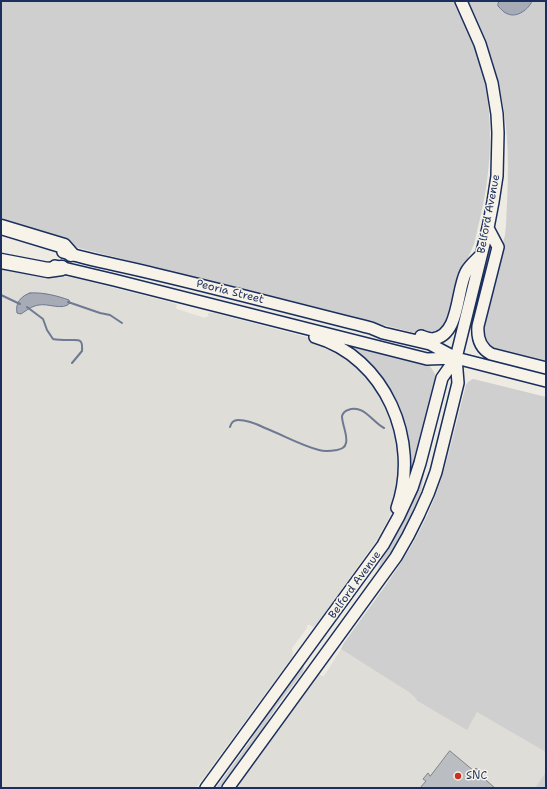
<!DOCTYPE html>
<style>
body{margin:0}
#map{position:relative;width:547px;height:789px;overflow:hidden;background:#eeebe2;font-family:"Shantell Sans",sans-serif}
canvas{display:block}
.frame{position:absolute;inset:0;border:2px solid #1b2f5e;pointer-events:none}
</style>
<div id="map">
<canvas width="547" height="789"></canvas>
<div class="frame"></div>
</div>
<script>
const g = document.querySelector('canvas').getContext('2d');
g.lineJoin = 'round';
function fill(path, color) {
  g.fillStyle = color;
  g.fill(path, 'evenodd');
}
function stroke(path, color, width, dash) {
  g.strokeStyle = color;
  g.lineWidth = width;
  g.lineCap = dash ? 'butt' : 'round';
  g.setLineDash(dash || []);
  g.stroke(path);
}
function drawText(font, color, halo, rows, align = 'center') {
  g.font = font + ' "Shantell Sans",sans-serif';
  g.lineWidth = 3;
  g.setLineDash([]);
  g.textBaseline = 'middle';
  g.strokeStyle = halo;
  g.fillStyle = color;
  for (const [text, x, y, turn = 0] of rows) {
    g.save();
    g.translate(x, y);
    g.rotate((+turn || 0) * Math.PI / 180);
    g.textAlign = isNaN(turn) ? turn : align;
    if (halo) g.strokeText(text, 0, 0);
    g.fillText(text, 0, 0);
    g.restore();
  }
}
const built = new Path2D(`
 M 1,263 L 79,279 L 173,303 L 177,305 L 176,307 L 177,309 L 205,318 L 208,316 L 208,313 L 214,313 L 314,339 L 332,347 L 368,375 L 392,415 L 401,459 L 394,506 L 389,518 L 376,541 L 316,625 L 313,627 L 310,625 L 307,625 L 307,628 L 292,648 L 293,653 L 292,657 L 196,788 L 1,788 Z
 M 473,379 L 546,397 L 546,788 L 233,788 L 317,674 L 320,674 L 321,676 L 324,676 L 341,649 L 344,643 L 396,571 L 411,547 L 428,514 L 435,496 L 442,476 L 466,385 L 468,382 Z`);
const green = new Path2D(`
 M 1,1 L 455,1 C 462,15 469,28 474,43 C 495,101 494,163 479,223 C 477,230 476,237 474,244 C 469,256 463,268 459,280 C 455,293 454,307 450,319 C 448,323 446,326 444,330 L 427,336 L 79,248 L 1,225 Z
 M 468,1 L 546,1 L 546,366 L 496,353 L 485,345 L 482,327 L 505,235 L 506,225 C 508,186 510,144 503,105 C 496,69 485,33 468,1 Z
 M 345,343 L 427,364 C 432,368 435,372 436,379 L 416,461 L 409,480 L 401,420 L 345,344 Z
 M 473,379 L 546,397 L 546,752 L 477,712 L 467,730 L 416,700 L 417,699 L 409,692 L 341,649 L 344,643 C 373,602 406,562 427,516 C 446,475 455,429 466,385 L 468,382 Z
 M 421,473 L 424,474 L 419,503 L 400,542 L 379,573 L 377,572 L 385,550 Z
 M 302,664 L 304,666 L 303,672 L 277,706 L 267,722 L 262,732 L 223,788 L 216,788 L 251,740 L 257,726 Z
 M 546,772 L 546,788 L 535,788 Z`);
const water = new Path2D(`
 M 499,1 L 532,1 C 529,9 517,18 508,14 C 504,13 501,9 498,6 Z
 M 30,293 C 43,292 58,296 69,300 L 70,303 C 63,311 48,303 39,305 C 32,306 27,310 21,314 L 17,313 C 15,303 21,296 30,293 Z`);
const stream = new Path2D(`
 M 1,295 L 20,304
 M 68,302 L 100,313 L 110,315 L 122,323
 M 27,307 L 43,319 L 47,330 L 53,339 C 58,340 63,340 69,340 C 79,340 83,338 82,351 L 72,363
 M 230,427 C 231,423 234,420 238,420 C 247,420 257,424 265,428 C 283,435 300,445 319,450 C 325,452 331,451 337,450 C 341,449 345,448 346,443 C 348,435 342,425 342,416 C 343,413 345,411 348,410 C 364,404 372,422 384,428`);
const secondary = new Path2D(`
 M 488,228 L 498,247 L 478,326 C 477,338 480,348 491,354 L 546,368
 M 63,252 C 93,261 124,266 155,274 C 227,291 299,310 371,328 L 383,333 L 430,344 L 456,358 L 546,381
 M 55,266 L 114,280 L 427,359 L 455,358
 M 421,336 C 424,337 429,339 433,339 C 460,335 456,291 466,272 C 469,266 475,261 480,256
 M 315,337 C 385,357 421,441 397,508
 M 206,788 L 383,545 L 399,516 L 412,488 L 420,463 L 442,378 L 456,358
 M 228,788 L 396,557 L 408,536 L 419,514 L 428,494 L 436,472 L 458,383 L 456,358 L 488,228 L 493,202 L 497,176 L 498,133 L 497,114 L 492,83 L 480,44 L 461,1`);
const highway = new Path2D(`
 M 1,227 L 64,246 L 71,254
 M 1,261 L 48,270 L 62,268`);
const shadedWall = new Path2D(`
 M 482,773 L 487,788 L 480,775 Z`);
const building = new Path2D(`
 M 450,751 L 474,771 L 476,768 L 482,773 L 480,775 L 495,788 L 420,788 L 426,781 L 423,779 L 428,773 L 430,776 Z`);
const markers = [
 [458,776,4,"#c8321e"]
];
const streetNames = [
 ["Belford Avenue",489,214,-79],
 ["Peoria Street",230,292,14],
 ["Belford Avenue",355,585,-54]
];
const poiNames = [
 ["SNC",466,776]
];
fill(built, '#deddd8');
fill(green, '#cfcfcf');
fill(water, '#a6abb5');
stroke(water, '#6e7992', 1);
stroke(stream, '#6e7992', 2);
stroke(secondary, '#1b2f5e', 14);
stroke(highway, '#1b2f5e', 17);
stroke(secondary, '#f7f3e8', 11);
stroke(highway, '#f7f3e8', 14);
fill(shadedWall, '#828488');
fill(building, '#babdc2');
stroke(building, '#828488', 1);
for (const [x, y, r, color] of markers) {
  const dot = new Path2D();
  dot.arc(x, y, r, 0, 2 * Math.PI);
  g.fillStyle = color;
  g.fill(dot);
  stroke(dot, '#f7f3e8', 1.5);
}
drawText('11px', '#1b2f5e', '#f7f3e8', streetNames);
drawText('11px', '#1b2f5e', '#f7f3e8', poiNames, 'left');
</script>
